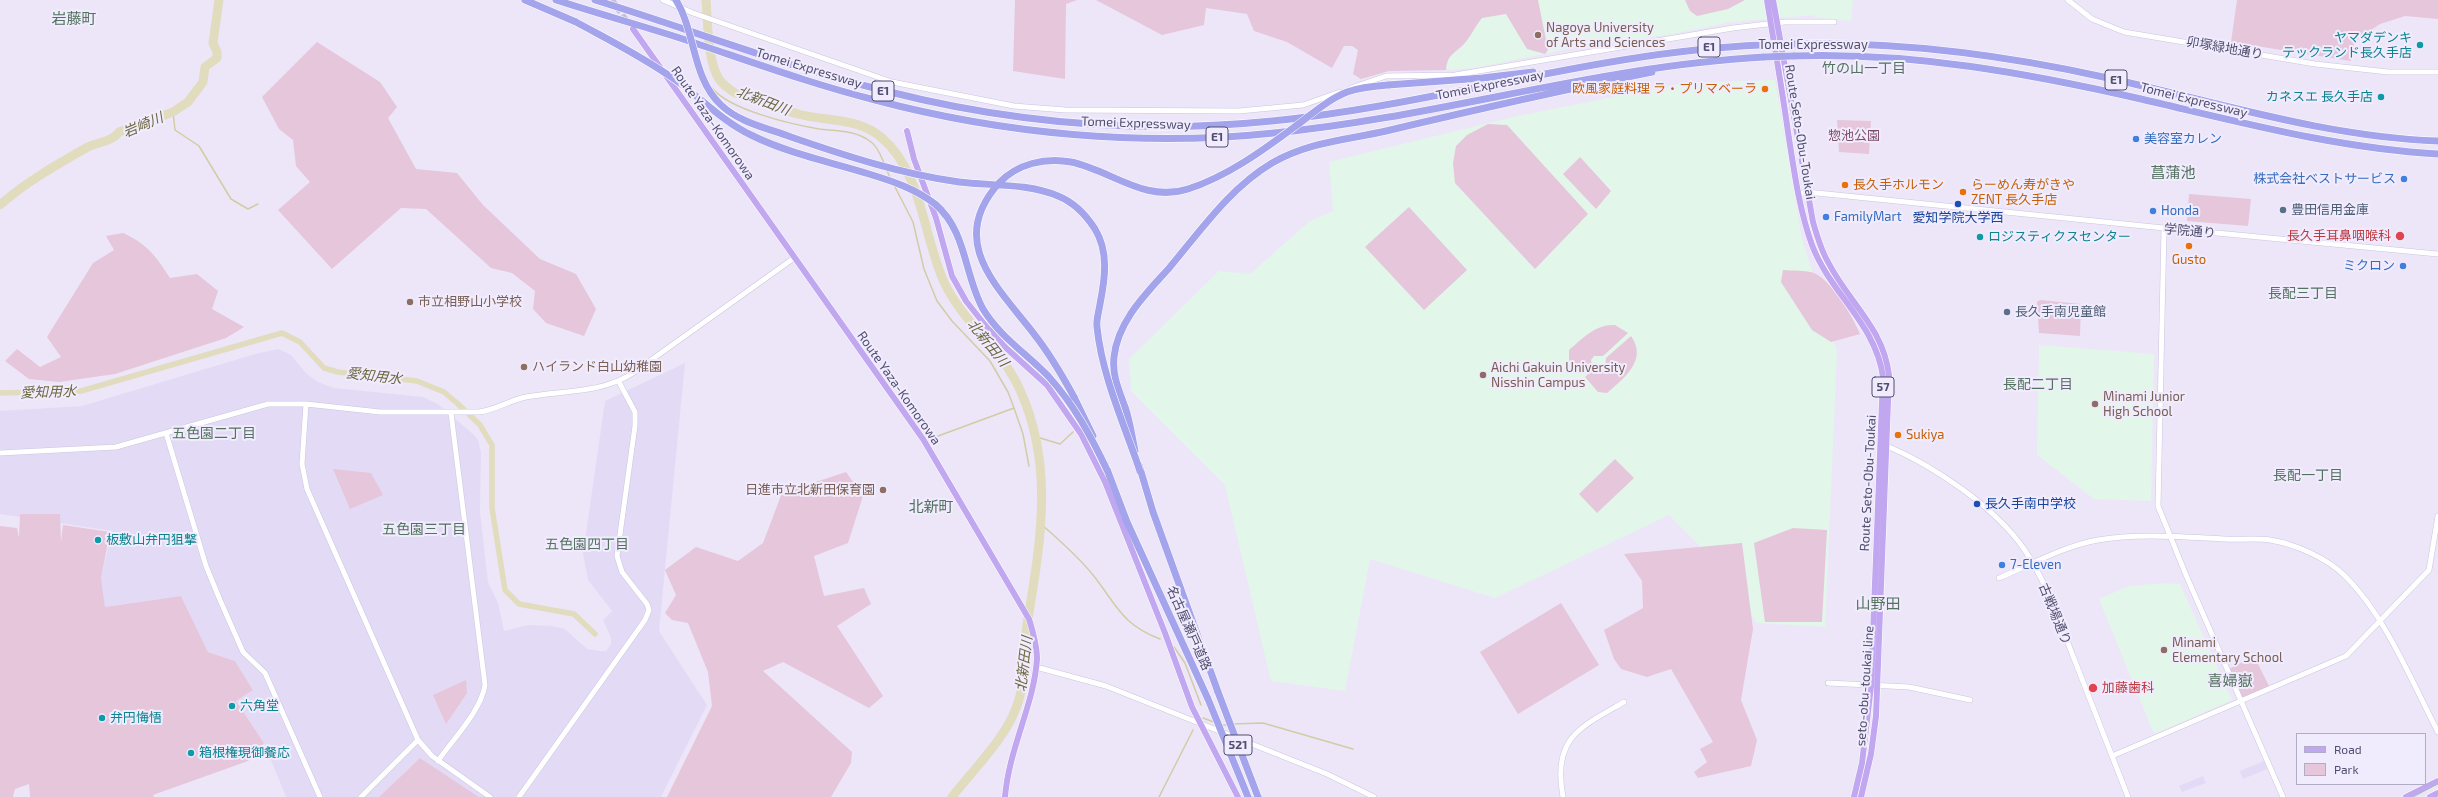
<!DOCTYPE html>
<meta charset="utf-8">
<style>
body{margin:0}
#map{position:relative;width:2438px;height:797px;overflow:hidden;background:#ede6f9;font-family:"Exo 2",sans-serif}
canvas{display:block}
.legend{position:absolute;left:2296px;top:733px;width:130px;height:52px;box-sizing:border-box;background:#f1ecfd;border:1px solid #b1adc4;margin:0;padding:5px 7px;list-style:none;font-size:12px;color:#514e6f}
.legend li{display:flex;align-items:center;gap:8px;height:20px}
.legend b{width:20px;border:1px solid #b1adc4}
</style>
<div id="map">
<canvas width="2438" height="797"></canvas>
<ul class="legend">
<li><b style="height:5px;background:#c1a6f0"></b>Road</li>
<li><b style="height:11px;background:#e5c6db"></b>Park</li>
</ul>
</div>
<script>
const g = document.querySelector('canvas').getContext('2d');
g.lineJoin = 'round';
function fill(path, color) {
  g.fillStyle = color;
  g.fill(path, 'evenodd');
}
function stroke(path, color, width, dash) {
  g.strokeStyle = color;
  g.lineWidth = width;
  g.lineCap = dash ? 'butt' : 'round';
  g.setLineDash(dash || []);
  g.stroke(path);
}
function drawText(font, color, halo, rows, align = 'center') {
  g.font = font + ' "Exo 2","Noto Sans JP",sans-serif';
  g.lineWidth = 4;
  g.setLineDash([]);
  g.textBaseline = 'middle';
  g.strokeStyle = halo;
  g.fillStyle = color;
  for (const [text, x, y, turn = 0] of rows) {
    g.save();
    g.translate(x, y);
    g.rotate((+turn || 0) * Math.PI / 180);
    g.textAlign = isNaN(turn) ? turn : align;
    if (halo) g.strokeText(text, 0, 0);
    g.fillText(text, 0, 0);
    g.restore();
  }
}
const residential = new Path2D(`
 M 278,349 L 291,355 L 306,373 L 318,382 L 334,388 L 423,397 L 438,404 L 474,435 L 478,440 L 481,452 L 480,512 L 488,582 L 498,603 L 504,631 L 528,625 L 552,626 L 565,629 L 587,649 L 600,651 L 606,651 L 611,644 L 611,638 L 603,620 L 612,611 L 588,580 L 583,554 L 605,401 L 685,363 L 659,631 L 707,705 L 661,797 L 479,797 L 420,758 L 379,797 L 286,797 L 264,743 L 236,701 L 253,690 L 235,661 L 208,652 L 181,596 L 105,607 L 101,578 L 112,531 L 0,514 L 0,411 L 82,406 L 255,354 Z
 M 2264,761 L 2267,769 L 2243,779 L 2240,771 Z
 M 2203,776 L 2206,783 L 2182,792 L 2179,786 Z`);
const education = new Path2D(`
 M 1406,0 L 1853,0 L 1851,21 L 1814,17 L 1814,15 L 1732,22 L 1673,34 L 1578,47 L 1474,68 L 1450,70 L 1418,52 Z
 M 1775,80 L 1802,239 L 1837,351 L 1825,627 L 1757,623 L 1702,548 L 1669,515 L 1495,598 L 1370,559 L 1345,691 L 1271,681 L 1225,485 L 1131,391 L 1129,359 L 1219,271 L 1250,274 L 1310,221 L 1333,211 L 1329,162 L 1518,116 L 1684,83 Z
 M 2039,345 L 2154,354 L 2151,501 L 2094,499 L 2037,455 Z
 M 2165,583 L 2180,584 L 2232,700 L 2154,734 L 2099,599 L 2129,586 Z`);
const green = new Path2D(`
 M 1015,0 L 1077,0 L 1066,4 L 1065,79 L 1013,71 Z
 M 1096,0 L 1538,0 L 1548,50 L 1545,54 L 1527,49 L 1506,14 L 1482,18 C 1475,26 1471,37 1463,45 C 1454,54 1447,55 1446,70 L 1389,71 L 1361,79 L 1353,74 L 1358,50 L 1352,46 L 1344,46 L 1332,68 L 1287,42 L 1254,31 L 1247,14 L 1206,8 L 1204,25 L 1162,35 Z
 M 1685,0 L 1745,0 L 1728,9 L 1697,16 L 1690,11 Z
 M 2237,0 L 2438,0 L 2438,19 L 2405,16 L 2380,24 L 2358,39 L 2351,49 L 2351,61 L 2231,42 Z
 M 317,42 L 380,82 L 397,107 L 388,118 L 416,169 L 457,173 L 483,205 L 540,259 L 576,274 L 596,309 L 584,336 L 546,323 L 533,309 L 535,291 L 512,273 L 491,268 L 426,209 L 401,208 L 332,269 L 278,210 L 310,182 L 296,166 L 293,140 L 279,129 L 262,97 Z
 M 1837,120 L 1871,121 L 1869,154 L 1839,152 Z
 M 1488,124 L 1507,125 L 1588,214 L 1535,269 L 1455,183 L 1453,163 L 1456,146 L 1467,135 Z
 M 1580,157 L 1611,191 L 1596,209 L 1563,174 Z
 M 2189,194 L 2251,199 L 2248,226 L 2187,221 Z
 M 1409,207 L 1467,270 L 1424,310 L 1365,247 Z
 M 123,233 C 147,244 156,256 170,278 L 197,274 L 218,291 L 212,309 L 244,327 L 226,338 L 115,374 L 59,382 L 29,379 L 5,361 L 17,349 L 40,367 L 61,357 L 47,337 L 93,263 L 114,250 L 106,236 Z
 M 1783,270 C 1792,271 1806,270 1814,273 C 1831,280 1853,317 1860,334 L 1831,342 L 1812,330 L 1781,282 Z
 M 2040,300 L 2081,304 L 2080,336 L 2039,333 L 2037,302 Z
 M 1615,325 L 1628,333 L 1603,356 L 1594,356 L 1591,360 L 1592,365 L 1583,374 L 1569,360 L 1569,350 C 1583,338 1596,324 1615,325 Z
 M 1631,336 C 1648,360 1624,378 1607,393 L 1598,392 L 1585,377 L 1595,368 L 1600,370 L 1605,368 L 1606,358 Z
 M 1615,459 L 1634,478 L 1597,513 L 1579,494 Z
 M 333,469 L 371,473 L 383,495 L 350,509 Z
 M 846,472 L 863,496 L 848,543 L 814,556 L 824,596 L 864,588 L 871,604 L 837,626 L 883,696 L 869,708 L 783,662 L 763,671 L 852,752 L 851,763 L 831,797 L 667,797 L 712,706 L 708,672 L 688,623 L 672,620 L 665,613 L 676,595 L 665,570 L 696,547 L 738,561 L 763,543 L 782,493 Z
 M 20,514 L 60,514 L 61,542 L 63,525 L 110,532 L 101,578 L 105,607 L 181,596 L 208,652 L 235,661 L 253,690 L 236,701 L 264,743 L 248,761 L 153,795 L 154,797 L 30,797 L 29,784 L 15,789 L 13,797 L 0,797 L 0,526 L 17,528 L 19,538 Z
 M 1793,528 L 1827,530 L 1822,622 L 1765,622 L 1754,543 Z
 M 1742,543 L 1753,629 L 1741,700 L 1757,740 L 1751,766 L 1698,778 L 1694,772 L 1707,762 L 1700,749 L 1713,742 L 1671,669 L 1647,677 L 1621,669 L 1614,659 L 1604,630 L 1643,608 L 1642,581 L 1624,554 Z
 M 1561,603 L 1599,665 L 1518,714 L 1480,652 Z
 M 2254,656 L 2269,686 L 2245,698 L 2242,697 L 2229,669 Z
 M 466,680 L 467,693 L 446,724 L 433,695 Z
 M 420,758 L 479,797 L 379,797 Z`);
const stream = new Path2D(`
 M 712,88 C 730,110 790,124 819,129 C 836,131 856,130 871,142 C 878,147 881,156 884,163
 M 173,112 L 175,130 L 199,146 L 231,199 L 248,209 L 258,204
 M 887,170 L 890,178
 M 894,185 L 913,222 L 924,269 L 937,301 L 952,321 L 990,361 L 1008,392 L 1014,408 L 930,439
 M 1014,408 L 1023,434 L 1029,466
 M 1037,437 L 1060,444 L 1073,432
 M 1041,524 C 1059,540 1078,556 1093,575 C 1117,605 1121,624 1160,639
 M 1174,647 L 1185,663 L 1201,705
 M 1203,718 L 1214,722
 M 1232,724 L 1263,723 L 1353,749
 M 1221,725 L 1229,725
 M 1159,797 L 1193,730`);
const canal = new Path2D(`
 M 0,393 L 81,391 L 282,333 L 300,342 L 324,368 L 338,372 L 417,381 L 444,392 L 458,404 L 480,425 L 492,445 L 492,508 L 505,590 L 519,604 L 574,614 L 595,634`);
const river = new Path2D(`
 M 706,0 C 708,22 707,60 719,79 C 723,85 729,89 735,93 C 756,99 777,109 798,114 C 827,122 858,117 882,138 C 922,172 923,236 944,282 C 963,323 1002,349 1020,390 C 1055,467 1040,545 1027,625 C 1023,652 1027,681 1016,708 C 1005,739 972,771 952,797
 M 0,205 C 26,182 56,165 86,148 C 97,142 112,142 119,132 L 173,112 L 188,102 L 203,82 L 205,67 L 217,58 L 217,52 L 213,43 L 219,0`);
const majorTunnel = new Path2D(`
 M 612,0 L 628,23`);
const minor = new Path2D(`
 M 663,0 L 693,13 L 892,82 L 1014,106 L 1065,110 L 1239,111 L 1303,105 L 1340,92
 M 2068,0 L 2092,19 L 2124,32 L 2315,64 L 2388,72 L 2438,72
 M 1351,88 L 1386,76 L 1455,75 L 1733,28 L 1785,22 L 1834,22
 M 1798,194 L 1807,192 L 2164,228 L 2438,254
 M 2164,228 L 2158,506 L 2186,575 L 2283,797
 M 306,404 L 302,464 L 307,489 L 418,740 L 432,756 L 490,797
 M 166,433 L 206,566 L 220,600 L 243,652 L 265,673 L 320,797
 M 1887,446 C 1934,466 1995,507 2024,549 C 2046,581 2059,620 2073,656 C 2091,703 2110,750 2128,797
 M 0,453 L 116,447 L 268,404 L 306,404 L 380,412 L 479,412 C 496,410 510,400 526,397 C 564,390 600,394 633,373 L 794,258
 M 1999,578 C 2030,565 2064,546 2098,540 C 2139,533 2183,537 2224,539 C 2239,540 2255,538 2270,540 C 2295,544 2327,558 2345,576 C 2385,615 2412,682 2438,732
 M 1036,667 L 1106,686 L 1327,774 L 1374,797
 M 1828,683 L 1909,687 L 1970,700
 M 2112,756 L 2346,656 L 2429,570 L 2438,516
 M 438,761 C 453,739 481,711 485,685 L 451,413
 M 361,797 L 418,740
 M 519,797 L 645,620 L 649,610 L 647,604 L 622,572 L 617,556 L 635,426 L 635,412 L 619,382
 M 1563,797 C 1552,738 1579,728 1624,702`);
const major = new Path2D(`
 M 1767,0 C 1774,44 1782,88 1788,132 C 1794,170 1799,209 1812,245 C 1830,293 1876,324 1883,377 L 1871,686 L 1862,763 L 1854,797
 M 1773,0 L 1813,222 C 1817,236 1821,250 1828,262 C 1849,303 1883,327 1889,375 L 1876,716 L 1871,754 L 1861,797
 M 633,29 L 923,439 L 1029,619 C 1033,632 1037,646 1037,659 C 1034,705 1009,748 1005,797
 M 907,131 L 914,159 L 936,218 L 952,276 L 966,301 L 985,325 L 1005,347 L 1047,385 L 1081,434 L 1105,482 L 1165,633 L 1192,707 L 1238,797
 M 2406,797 L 2438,781
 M 2430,797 L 2438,793`);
const highway = new Path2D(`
 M 525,0 L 576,22
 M 556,0 C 599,14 643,26 686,40 C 749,61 811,84 875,100 C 1003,134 1142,147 1274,133 C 1439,117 1598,66 1764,57
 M 595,0 C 692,30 787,67 886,91 C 1011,123 1143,134 1272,121 C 1436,105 1595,52 1761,45
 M 1792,44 C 1899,41 2004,55 2108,78 C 2217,102 2326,137 2438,141
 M 1793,56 C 1912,52 2027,73 2141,99 C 2240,122 2336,148 2438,154
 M 1388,85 L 1482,78 L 1533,72
 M 1074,397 L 1093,436
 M 1135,451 C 1132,437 1130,421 1125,407 C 1119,390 1112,376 1114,357 C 1118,320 1147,293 1170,267 C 1201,230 1230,188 1272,163 C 1308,142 1346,140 1386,131 C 1474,110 1563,90 1652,72
 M 1105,464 L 1127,522 L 1208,699
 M 1139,465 L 1153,512 L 1218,692`);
const tram = new Path2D(`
 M 2413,797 L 2438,784`);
const highwayBridge = new Path2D(`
 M 676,0 C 696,33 692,78 721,105 C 740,123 767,128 791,137 C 846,156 901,174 959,182 C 991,186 1027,183 1058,196 C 1073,202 1086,215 1095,229 C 1109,252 1105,279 1100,304 C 1099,311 1096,320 1097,327 C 1102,376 1124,424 1140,471
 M 576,22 C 609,40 643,57 674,79 C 700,97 722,121 751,135 C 787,153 830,162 869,174 C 892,181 916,189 935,204 C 967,231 964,275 983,309 C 1000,337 1027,354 1049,377 C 1074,405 1091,436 1107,470
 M 1761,45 L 1792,44
 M 1764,57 L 1793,56
 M 1074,397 C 1062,375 1049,353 1034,334 C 998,287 946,242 999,183 C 1017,164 1045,157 1071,162 C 1111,170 1144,203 1188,189 C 1226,177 1262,151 1293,128 C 1311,115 1327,100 1347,92 C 1361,87 1374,86 1388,85
 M 1218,692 L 1258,797
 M 1208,699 L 1248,797`);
const markers = [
 [1538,35,4,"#8d6e63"],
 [2420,45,4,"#0f9aa8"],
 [1765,89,4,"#e8710a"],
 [2381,97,4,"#0f9aa8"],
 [2136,139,4,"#3f7fe0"],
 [2404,179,4,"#3f7fe0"],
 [1845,185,4,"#e8710a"],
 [1963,192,4,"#e8710a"],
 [1958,204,4,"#1a4fb4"],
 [2283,210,4,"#5c6f8a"],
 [2153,211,4,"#3f7fe0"],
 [1826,217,4,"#3f7fe0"],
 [2400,236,5,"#e0444e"],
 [1980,237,4,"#0f9aa8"],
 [2189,246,4,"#e8710a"],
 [2403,266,4,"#3f7fe0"],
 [410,302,4,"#8d6e63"],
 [2007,312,4,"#5c6f8a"],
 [524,367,4,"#8d6e63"],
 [1483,375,4,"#8d6e63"],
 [2095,404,4,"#8d6e63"],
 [1898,435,4,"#e8710a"],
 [883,490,4,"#8d6e63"],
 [1977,504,4,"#1a4fb4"],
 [98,540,4,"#0f9aa8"],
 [2002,565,4,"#3f7fe0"],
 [2164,650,4,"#8d6e63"],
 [2093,688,5,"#e0444e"],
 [232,706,4,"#0f9aa8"],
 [102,718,4,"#0f9aa8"],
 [191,753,4,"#0f9aa8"]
];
const shields = [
 [1709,47,22],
 [2116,80,22],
 [883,91,22],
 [1217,137,22],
 [1883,387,22],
 [1238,745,28]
];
const shieldNames = [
 ["E1",1709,47],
 ["E1",2116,80],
 ["E1",883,91],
 ["E1",1217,137],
 ["57",1883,387],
 ["521",1238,745]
];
const educationNames = [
 ["Nagoya University",1546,28],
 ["of Arts and Sciences",1546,43],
 ["市立相野山小学校",418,302],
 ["ハイランド白山幼稚園",532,367],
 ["Aichi Gakuin University",1491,368],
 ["Nisshin Campus",1491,383],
 ["Minami Junior",2103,397],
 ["High School",2103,412],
 ["日進市立北新田保育園",875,490,"right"],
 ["Minami",2172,643],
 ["Elementary School",2172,658]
];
const cultureNames = [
 ["ヤマダデンキ",2412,38,"right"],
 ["テックランド長久手店",2412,53,"right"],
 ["カネスエ 長久手店",2373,97,"right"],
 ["ロジスティクスセンター",1988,237],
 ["板敷山弁円狙撃",106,540],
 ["六角堂",240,706],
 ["弁円悔悟",110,718],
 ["箱根権現御餐応",199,753]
];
const streetNames = [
 ["Tomei Expressway",1813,45],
 ["卯塚緑地通り",2225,48,10],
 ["Tomei Expressway",809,68,17],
 ["Tomei Expressway",1490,85,-11],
 ["Tomei Expressway",2194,100,14],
 ["Route Yaza-Komorowa",713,123,55],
 ["Tomei Expressway",1136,123,2],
 ["Route Seto-Obu-Toukai",1800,132,81],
 ["学院通り",2190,231,5],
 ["Route Yaza-Komorowa",899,388,55],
 ["Route Seto-Obu-Toukai",1868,483,-87],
 ["古戦場通り",2055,614,68],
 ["名古屋瀬戸道路",1189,628,66],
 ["seto-obu-toukai line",1865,686,-86]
];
const foodNames = [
 ["欧風家庭料理 ラ・プリマベーラ",1757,89,"right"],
 ["長久手ホルモン",1853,185],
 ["らーめん寿がきや",1971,185],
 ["ZENT 長久手店",1971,200],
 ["Gusto",2189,260,"center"],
 ["Sukiya",1906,435]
];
const parkNames = [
 ["惣池公園",1854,136]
];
const shopNames = [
 ["美容室カレン",2144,139],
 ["株式会社ベストサービス",2396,179,"right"],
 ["Honda",2161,211],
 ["FamilyMart",1834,217],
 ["ミクロン",2395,266,"right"],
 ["7-Eleven",2010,565]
];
const serviceNames = [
 ["豊田信用金庫",2291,210],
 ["長久手南児童館",2015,312]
];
const transitNames = [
 ["愛知学院大学西",1958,218],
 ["長久手南中学校",1985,504,"left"]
];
const healthNames = [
 ["長久手耳鼻咽喉科",2391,236],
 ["加藤歯科",2102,688,"left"]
];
const neighbourhoodNames = [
 ["竹の山一丁目",1864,68],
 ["長配三丁目",2303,293],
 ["長配二丁目",2038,384],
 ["五色園二丁目",214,433],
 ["長配一丁目",2308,475],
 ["五色園三丁目",424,529],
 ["五色園四丁目",587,544]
];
const waterNames = [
 ["北新田川",763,101,21],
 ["岩崎川",143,125,-23],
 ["北新田川",988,343,51],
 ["愛知用水",374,376,7],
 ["愛知用水",48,392,-2],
 ["北新田川",1024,664,-83]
];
const quarterNames = [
 ["岩藤町",74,19],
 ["菖蒲池",2173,173],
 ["北新町",931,507],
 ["山野田",1878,604],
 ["喜婦嶽",2230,681]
];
fill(residential, '#e3dbf5');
fill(education, '#e3f6ea');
fill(green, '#e5c6db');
stroke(stream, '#d1cca4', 1.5);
stroke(canal, '#e0dcbd', 5.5);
stroke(river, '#e0dcbd', 9);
stroke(majorTunnel, '#c6c0d6', 6, [6, 3]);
stroke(minor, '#cac5df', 6);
stroke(major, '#fff', 7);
stroke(highway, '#fff', 8);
stroke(minor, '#fff', 5);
stroke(major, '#c1a6f0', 6);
stroke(highway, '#a4a4ec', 7);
stroke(tram, '#a6c1ad', 1);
stroke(highwayBridge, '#fff', 8, []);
stroke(highwayBridge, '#a4a4ec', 7);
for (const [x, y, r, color] of markers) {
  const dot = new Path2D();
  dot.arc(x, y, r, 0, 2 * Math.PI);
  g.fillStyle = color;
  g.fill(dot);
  stroke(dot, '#f1ecfd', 1.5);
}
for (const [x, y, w] of shields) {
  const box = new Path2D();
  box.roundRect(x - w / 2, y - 10, w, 20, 3);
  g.fillStyle = '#f1ecfd';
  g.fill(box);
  stroke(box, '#514e6f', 1);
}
drawText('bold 12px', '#514e6f', null, shieldNames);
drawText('13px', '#785e54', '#f1ecfd', educationNames, 'left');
drawText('13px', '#0d838f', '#f1ecfd', cultureNames, 'left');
drawText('13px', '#514e6f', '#f1ecfd', streetNames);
drawText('13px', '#c56008', '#f1ecfd', foodNames, 'left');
drawText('13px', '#7f4d69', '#f1ecfd', parkNames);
drawText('13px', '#366cbe', '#f1ecfd', shopNames, 'left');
drawText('13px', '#4e5e75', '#f1ecfd', serviceNames, 'left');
drawText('13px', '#164399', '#f1ecfd', transitNames);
drawText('13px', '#be3a42', '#f1ecfd', healthNames, 'right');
drawText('14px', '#547260', '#f1ecfd', neighbourhoodNames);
drawText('italic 14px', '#6d6841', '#f1ecfd', waterNames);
drawText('15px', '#547260', '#f1ecfd', quarterNames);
</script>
